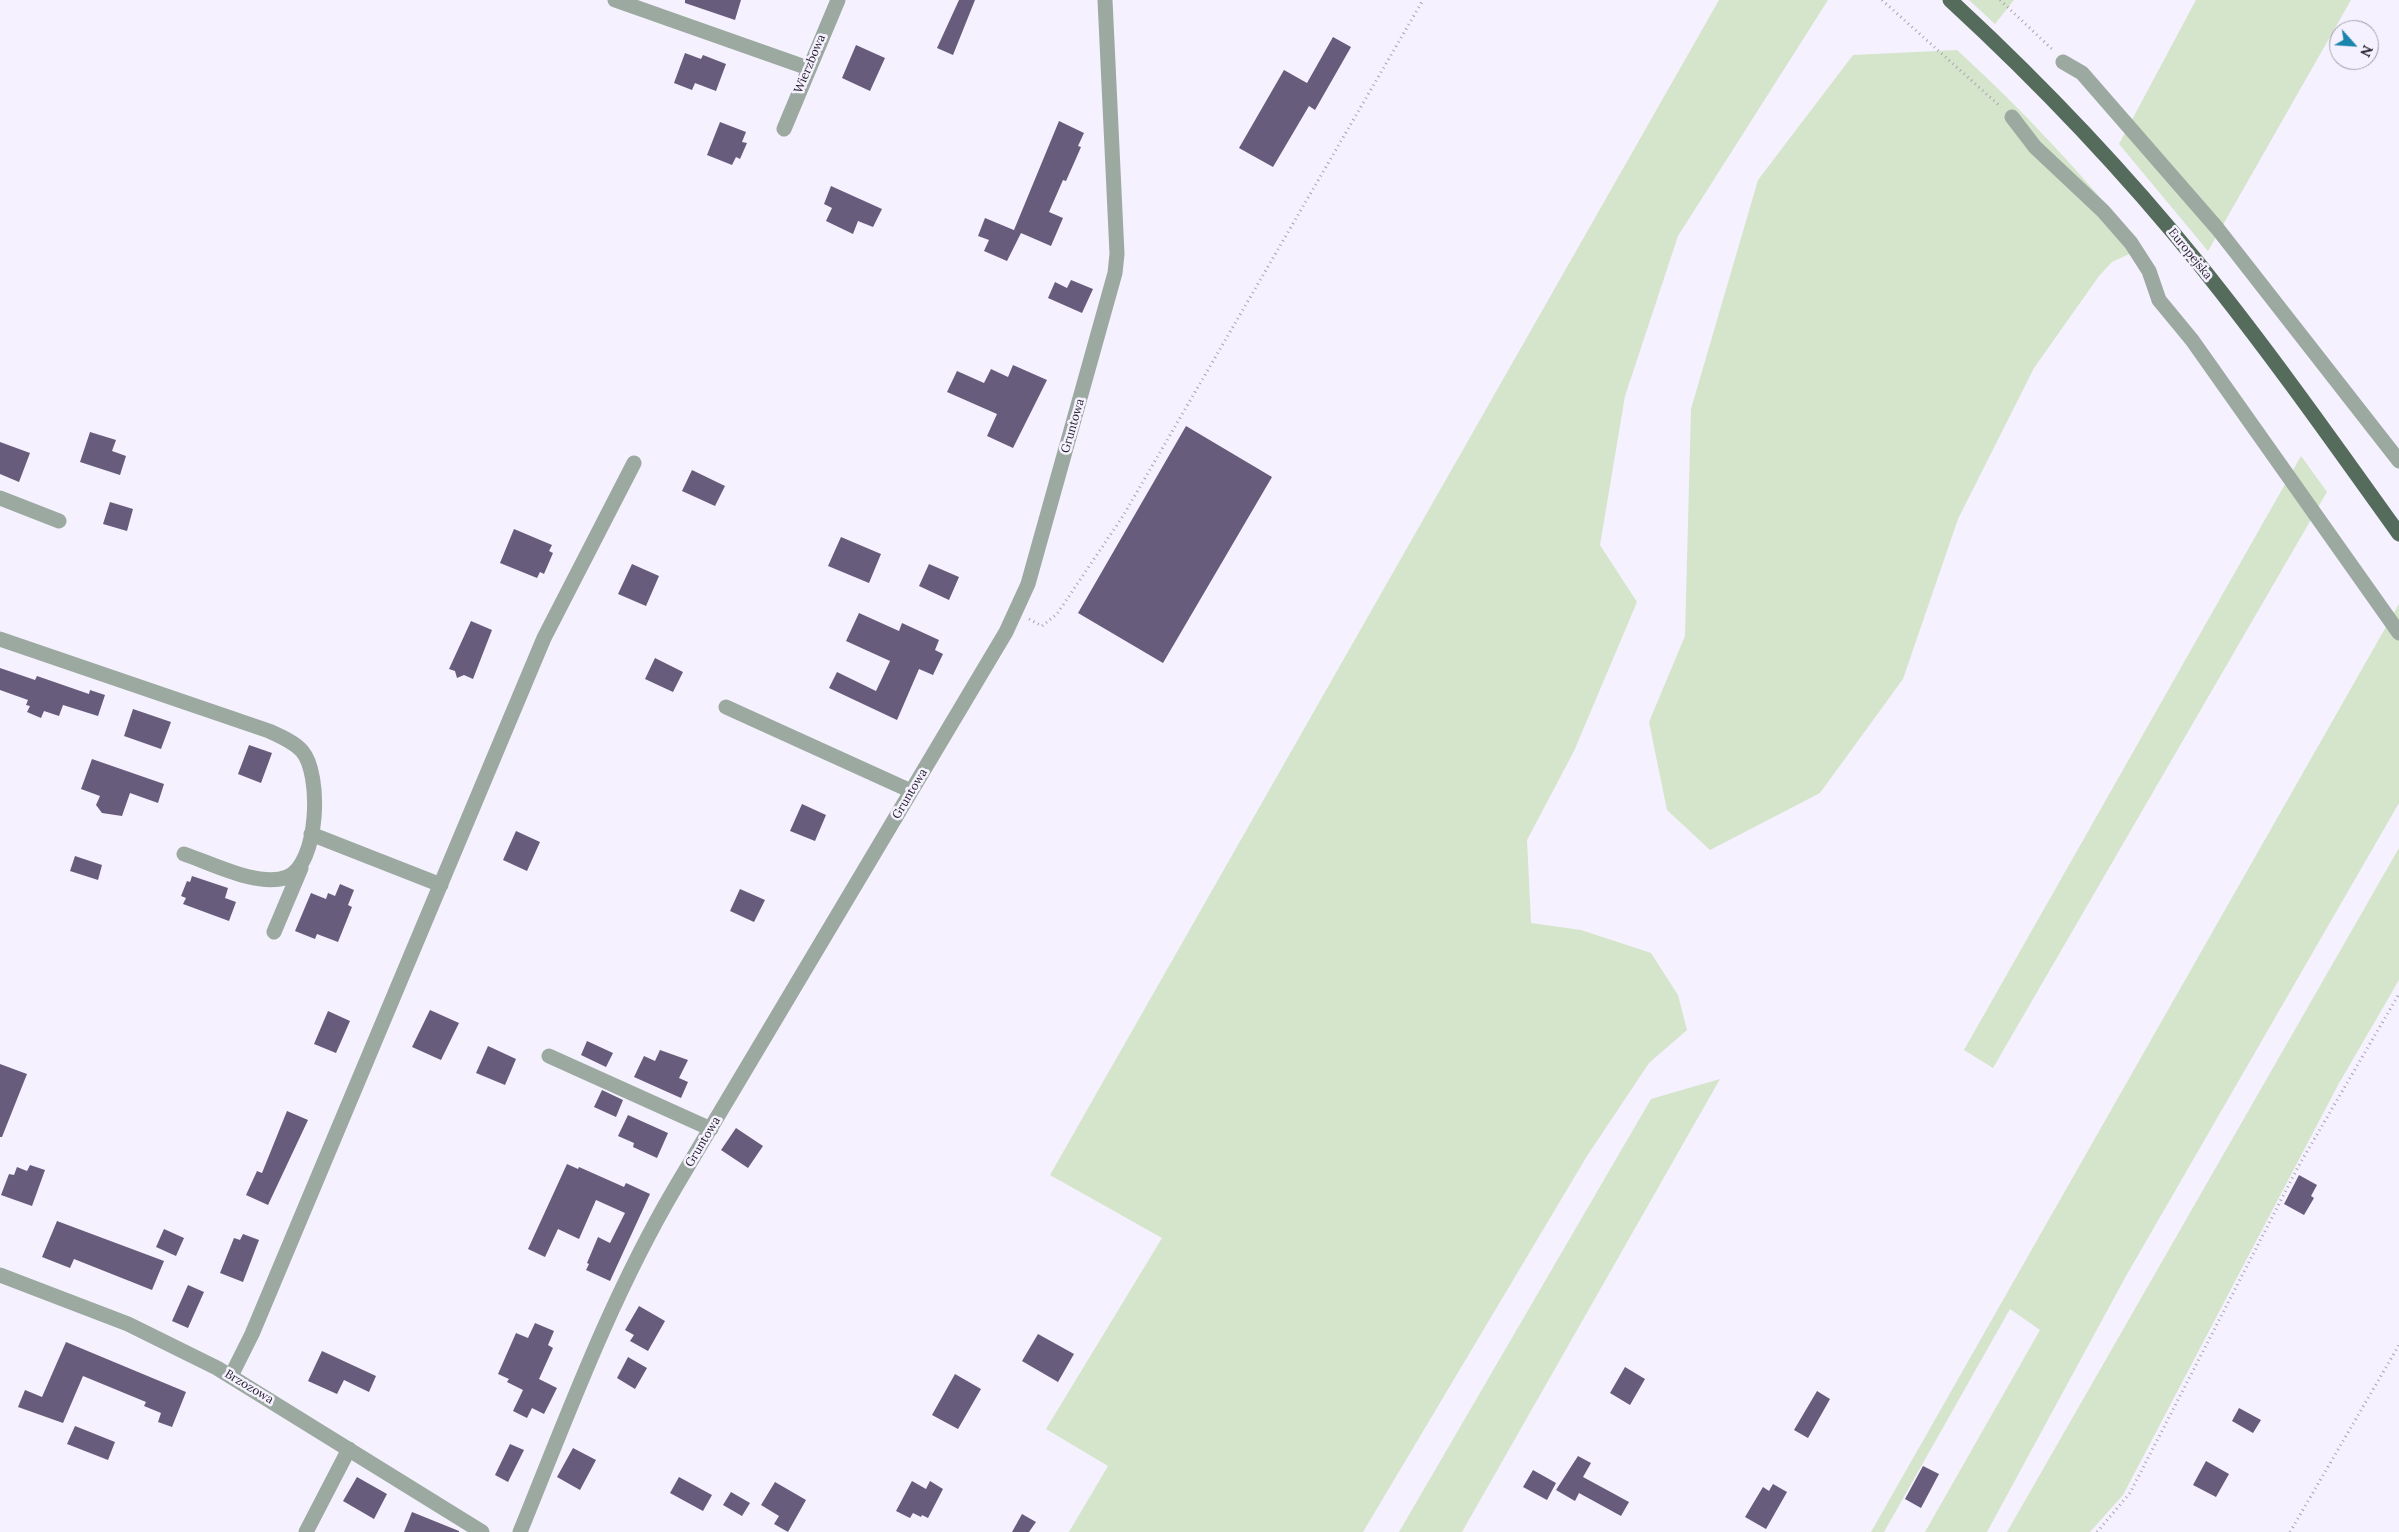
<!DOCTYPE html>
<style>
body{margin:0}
#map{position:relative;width:2399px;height:1532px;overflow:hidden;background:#f5f1fe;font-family:Lora,serif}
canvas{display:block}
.north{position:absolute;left:2329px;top:20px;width:50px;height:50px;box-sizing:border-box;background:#f5f1fe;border:1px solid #a19da9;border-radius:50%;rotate:116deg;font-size:14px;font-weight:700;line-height:20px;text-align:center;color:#231f2a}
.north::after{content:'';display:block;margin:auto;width:18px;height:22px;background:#1985ad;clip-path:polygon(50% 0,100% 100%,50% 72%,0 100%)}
</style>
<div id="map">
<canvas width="2399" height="1532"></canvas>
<div class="north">N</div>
</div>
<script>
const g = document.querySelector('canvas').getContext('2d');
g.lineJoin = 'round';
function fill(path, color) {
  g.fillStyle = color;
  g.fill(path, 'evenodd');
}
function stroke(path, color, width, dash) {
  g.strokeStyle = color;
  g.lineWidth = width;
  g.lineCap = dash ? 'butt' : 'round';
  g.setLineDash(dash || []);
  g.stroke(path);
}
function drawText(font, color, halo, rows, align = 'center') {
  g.font = font + ' Lora,serif';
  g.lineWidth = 5;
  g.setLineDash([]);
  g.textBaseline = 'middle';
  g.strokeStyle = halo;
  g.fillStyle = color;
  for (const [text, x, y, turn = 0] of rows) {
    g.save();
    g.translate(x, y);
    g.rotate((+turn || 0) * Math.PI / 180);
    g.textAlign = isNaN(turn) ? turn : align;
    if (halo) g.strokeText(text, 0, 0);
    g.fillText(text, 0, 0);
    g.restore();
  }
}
const green = new Path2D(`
 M 1719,0 L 1828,0 L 1678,236 L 1625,396 L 1600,545 L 1637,602 L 1574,751 L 1527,840 L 1531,923 L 1581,930 L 1651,953 L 1678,995 L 1687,1030 L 1649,1063 L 1587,1156 L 1363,1532 L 1069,1532 L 1108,1466 L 1046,1429 L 1162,1238 L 1050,1175 Z
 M 1969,0 L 2014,0 L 1995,24 Z
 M 2196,0 L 2351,0 L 2208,251 L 2119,144 Z
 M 1957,50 C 2024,111 2086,178 2142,248 L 2112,262 L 2099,276 L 2034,368 L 1958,519 L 1903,679 L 1820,793 L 1710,850 L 1667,810 L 1649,722 L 1685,636 L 1691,409 L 1758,180 L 1853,55 Z
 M 2301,456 L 2327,492 L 1993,1068 L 1964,1050 Z
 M 2399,604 L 2399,803 L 2126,1276 L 1987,1532 L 1925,1532 L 2040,1330 L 2010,1309 L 1884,1532 L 1871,1532 Z
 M 2399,848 L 2399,980 L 2338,1085 L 2123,1495 L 2090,1532 L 2007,1532 Z
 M 1720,1079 L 1462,1532 L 1399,1532 L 1651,1099 Z`);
const building = new Path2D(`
 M 685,0 L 741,0 L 735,20 L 685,3 Z
 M 959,0 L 975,0 L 953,55 L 937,48 Z
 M 1333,37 L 1351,47 L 1315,110 L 1309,106 L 1273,167 L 1239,148 L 1284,70 L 1307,83 Z
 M 856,45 L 885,58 L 870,91 L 842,78 Z
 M 685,53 L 701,59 L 703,55 L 726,64 L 716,91 L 695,83 L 692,90 L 674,83 Z
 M 1059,121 L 1084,133 L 1078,146 L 1081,147 L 1074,163 L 1066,181 L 1063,180 L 1049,212 L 1063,218 L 1051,246 L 1014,230 Z
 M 720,122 L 746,132 L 742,142 L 747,143 L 740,159 L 736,157 L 732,165 L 707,155 Z
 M 831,186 L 882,209 L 873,227 L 858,221 L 853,234 L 826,221 L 832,208 L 824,204 Z
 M 985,218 L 1021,233 L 1007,261 L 984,251 L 989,240 L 978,236 Z
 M 1071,280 L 1093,289 L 1082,313 L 1048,298 L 1055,282 L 1067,288 Z
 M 1013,365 L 1047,380 L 1013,448 L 987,436 L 997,414 L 947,392 L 957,371 L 984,383 L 991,369 L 1008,377 Z
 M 1186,426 L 1272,477 L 1163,663 L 1078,613 Z
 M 90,432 L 116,440 L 112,451 L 126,456 L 120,475 L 80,462 Z
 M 0,442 L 30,453 L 19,482 L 0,474 Z
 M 692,470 L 725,486 L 715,506 L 682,491 Z
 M 110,502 L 133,509 L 127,531 L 103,524 Z
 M 514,529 L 552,545 L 549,551 L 553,553 L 544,574 L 540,572 L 537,578 L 500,563 Z
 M 841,537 L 881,554 L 869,583 L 828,566 Z
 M 632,564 L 659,576 L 646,606 L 618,594 Z
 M 929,564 L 959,577 L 949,600 L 919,586 Z
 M 859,613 L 899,631 L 902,623 L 939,640 L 935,650 L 943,654 L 933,675 L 919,669 L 897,720 L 829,688 L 837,672 L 876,691 L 890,661 L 846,641 Z
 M 471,621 L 492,630 L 473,679 L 464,675 L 457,678 L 455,671 L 449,669 Z
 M 655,658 L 683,672 L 673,692 L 645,679 Z
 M 0,668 L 35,680 L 37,676 L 89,694 L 90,690 L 105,695 L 98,716 L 63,705 L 59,716 L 44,711 L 41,718 L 27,712 L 30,706 L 26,705 L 28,700 L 0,690 Z
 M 133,709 L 171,722 L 161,749 L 124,736 Z
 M 249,745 L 272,753 L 261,783 L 238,774 Z
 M 92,759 L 164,784 L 158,803 L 130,793 L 122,816 L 102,813 L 96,805 L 100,796 L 81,789 Z
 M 802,804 L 826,815 L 815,841 L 790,831 Z
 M 516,831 L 540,842 L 527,871 L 503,860 Z
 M 75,856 L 102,865 L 98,880 L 70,871 Z
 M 192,876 L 228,888 L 225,898 L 236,902 L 229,921 L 183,904 L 186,898 L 181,896 L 187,881 L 190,882 Z
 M 340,884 L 354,890 L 348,905 L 352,907 L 338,942 L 317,934 L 315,939 L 295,931 L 311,893 L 326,899 L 328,893 L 335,896 Z
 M 740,889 L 765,900 L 754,922 L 730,911 Z
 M 430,1010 L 459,1023 L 441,1060 L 412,1047 Z
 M 328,1011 L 350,1021 L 336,1053 L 314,1044 Z
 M 587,1041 L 613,1053 L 606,1067 L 581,1055 Z
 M 488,1046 L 516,1059 L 505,1085 L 476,1073 Z
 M 660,1050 L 688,1060 L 679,1078 L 688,1082 L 681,1098 L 634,1077 L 644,1056 L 655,1061 Z
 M 0,1064 L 27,1074 L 2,1137 L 0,1137 Z
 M 602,1090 L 623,1100 L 616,1117 L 594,1107 Z
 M 287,1111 L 308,1120 L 268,1205 L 246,1195 L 257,1171 L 262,1173 Z
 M 628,1115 L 668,1133 L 657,1158 L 633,1147 L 634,1143 L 618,1136 Z
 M 736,1128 L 763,1146 L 748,1168 L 721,1150 Z
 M 567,1164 L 578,1169 L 579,1167 L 624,1187 L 626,1183 L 650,1194 L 610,1281 L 586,1270 L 589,1264 L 587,1263 L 598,1237 L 610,1243 L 625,1213 L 596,1200 L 579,1239 L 558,1229 L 545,1257 L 528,1249 Z
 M 30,1165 L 45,1170 L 32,1206 L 1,1195 L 9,1174 L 14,1175 L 17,1167 L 27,1171 Z
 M 2299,1175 L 2317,1185 L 2311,1196 L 2314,1198 L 2304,1215 L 2284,1204 Z
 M 57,1221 L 164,1261 L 152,1290 L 74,1259 L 70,1268 L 42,1257 Z
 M 164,1229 L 184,1238 L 176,1256 L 156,1247 Z
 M 243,1234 L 259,1240 L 243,1282 L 220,1273 L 234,1238 L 240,1240 Z
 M 188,1285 L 204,1292 L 188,1328 L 172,1321 Z
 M 639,1306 L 665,1321 L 648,1351 L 630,1341 L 634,1335 L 625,1330 Z
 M 535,1323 L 554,1331 L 548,1345 L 553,1348 L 539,1379 L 557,1388 L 544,1414 L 532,1408 L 527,1418 L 513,1411 L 523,1390 L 507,1382 L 509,1379 L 498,1374 L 516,1333 L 528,1338 Z
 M 1038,1334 L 1074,1354 L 1058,1382 L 1022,1361 Z
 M 66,1342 L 186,1392 L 172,1427 L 158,1422 L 161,1413 L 144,1406 L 146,1402 L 83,1376 L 63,1423 L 18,1407 L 25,1390 L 42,1397 Z
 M 322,1351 L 376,1376 L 369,1392 L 344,1380 L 337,1394 L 308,1381 Z
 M 628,1357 L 647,1368 L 635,1389 L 617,1378 Z
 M 1625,1367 L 1645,1379 L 1630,1405 L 1610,1393 Z
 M 955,1374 L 981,1389 L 958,1429 L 932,1415 Z
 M 1817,1391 L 1830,1399 L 1808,1438 L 1794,1430 Z
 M 2239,1408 L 2261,1420 L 2253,1433 L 2232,1421 Z
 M 75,1426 L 115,1442 L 108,1460 L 67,1444 Z
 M 510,1444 L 524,1450 L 508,1482 L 495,1475 Z
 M 573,1448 L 596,1460 L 580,1490 L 557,1477 Z
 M 1578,1456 L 1591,1463 L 1583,1477 L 1629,1502 L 1621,1516 L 1579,1493 L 1575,1501 L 1556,1490 Z
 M 2206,1461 L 2229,1474 L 2216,1497 L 2193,1485 Z
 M 1923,1466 L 1939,1474 L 1921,1508 L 1905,1499 Z
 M 1533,1470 L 1556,1483 L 1547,1500 L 1523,1487 Z
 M 357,1477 L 387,1494 L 374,1519 L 343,1501 Z
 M 679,1477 L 712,1495 L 703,1511 L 670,1493 Z
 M 912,1481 L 926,1489 L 930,1481 L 943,1489 L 928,1518 L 922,1515 L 921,1517 L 913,1513 L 910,1518 L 896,1511 Z
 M 775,1482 L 806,1500 L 788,1532 L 774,1524 L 779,1516 L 761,1505 Z
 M 1773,1484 L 1787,1492 L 1766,1529 L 1745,1517 L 1763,1487 L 1769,1491 Z
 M 731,1492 L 750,1503 L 742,1516 L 723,1505 Z
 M 412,1512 L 459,1531 L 459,1532 L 404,1532 Z
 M 1022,1514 L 1036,1522 L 1029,1532 L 1012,1532 Z`);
const path = new Path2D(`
 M 1882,0 L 2001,107
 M 2000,0 L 2053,50
 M 1029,619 L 1042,626 L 1057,614 L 1123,516 L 1423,0
 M 2097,1532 L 2130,1493 L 2298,1167 L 2399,994
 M 2290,1532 L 2399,1345`);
const minor = new Path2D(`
 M 615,0 L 808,68
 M 2063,62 L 2082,73 L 2217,228 L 2399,461
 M 2012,117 L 2035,147 L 2103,211 L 2131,243 L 2149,271 L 2159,300 L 2192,340 L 2399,633
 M 784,129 L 838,0
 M 0,498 L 59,521
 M 0,639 L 269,731 C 280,736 294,742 302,751 C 322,774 319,864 287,877 C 259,888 211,863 184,854
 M 726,707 L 911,791
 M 311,834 L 441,885
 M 274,932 L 301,868
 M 549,1056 L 711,1129
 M 0,1275 L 128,1324 L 217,1368 L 482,1532
 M 231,1376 L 252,1334 L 544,638 L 634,463
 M 306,1532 L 349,1449
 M 520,1532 C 568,1414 610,1299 675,1188 L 1006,632 L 1028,584 L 1115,273 L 1117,254 L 1105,0`);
const major = new Path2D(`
 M 1950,0 C 2039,82 2123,170 2199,264 C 2269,351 2334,443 2399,534`);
const streetNames = [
 ["Wierzbowa",810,64,-67],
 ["Europejska",2190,254,51],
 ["Gruntowa",1073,426,-74],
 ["Gruntowa",910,794,-59],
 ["Gruntowa",703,1142,-59],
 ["Brzozowa",249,1387,31]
];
fill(green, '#d4e5cb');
fill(building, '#685c7c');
stroke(path, '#a8a4b1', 3, [1, 4]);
stroke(minor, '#9ca9a0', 15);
stroke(major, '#556c5c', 15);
drawText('12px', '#231f2a', '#f5f1fe', streetNames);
</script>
